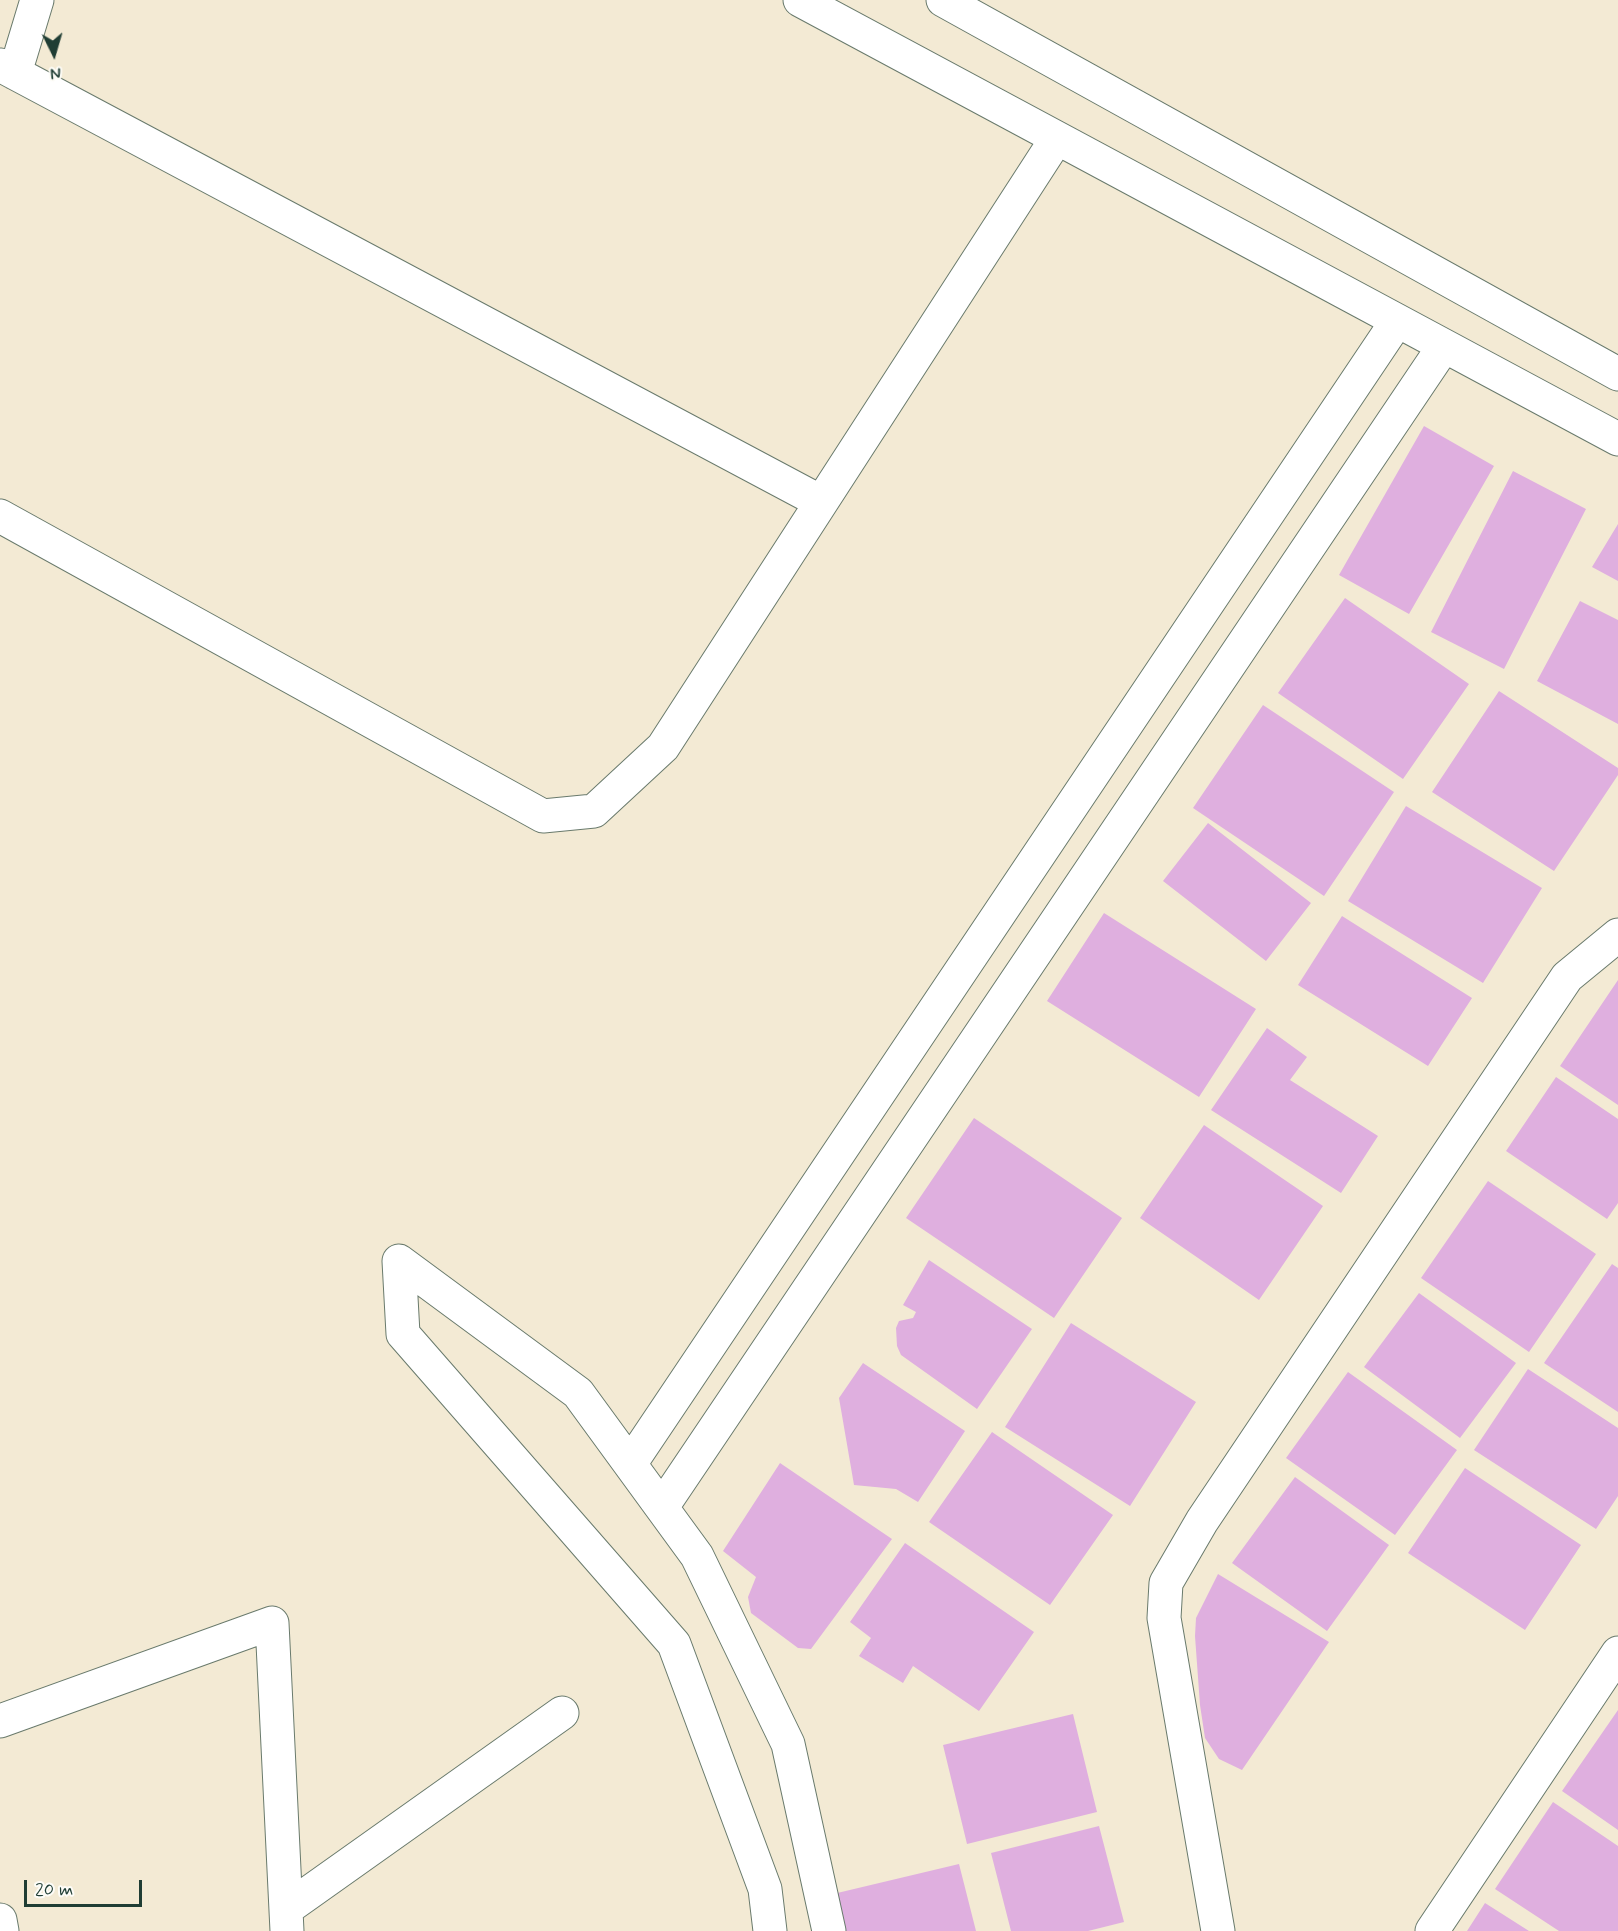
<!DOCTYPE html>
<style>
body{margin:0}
#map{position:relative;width:1618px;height:1931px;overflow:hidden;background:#f3ead4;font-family:Mynerve,sans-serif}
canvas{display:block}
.north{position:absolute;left:24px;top:24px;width:60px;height:60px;-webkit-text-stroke:4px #fdfcf7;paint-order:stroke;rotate:175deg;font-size:16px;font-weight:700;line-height:24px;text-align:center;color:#1f3d34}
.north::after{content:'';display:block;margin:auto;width:21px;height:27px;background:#1f3d34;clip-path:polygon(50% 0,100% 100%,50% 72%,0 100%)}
.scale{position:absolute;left:24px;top:1880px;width:118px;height:27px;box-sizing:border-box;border:3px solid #1f3d34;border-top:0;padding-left:8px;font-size:18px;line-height:21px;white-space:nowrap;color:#1f3d34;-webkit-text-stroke:4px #fdfcf7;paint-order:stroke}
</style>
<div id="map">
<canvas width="1618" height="1931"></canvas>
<div class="north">N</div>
<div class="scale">20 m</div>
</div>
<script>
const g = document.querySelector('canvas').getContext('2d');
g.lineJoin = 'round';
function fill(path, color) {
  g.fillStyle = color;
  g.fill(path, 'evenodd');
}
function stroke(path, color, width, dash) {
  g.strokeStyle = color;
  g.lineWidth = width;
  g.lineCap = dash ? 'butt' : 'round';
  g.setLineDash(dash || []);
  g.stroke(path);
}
const building = new Path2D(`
 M 1424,426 L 1494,466 L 1409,614 L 1339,575 Z
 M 1513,471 L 1586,509 L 1504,669 L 1431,632 Z
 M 1618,524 L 1618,581 L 1592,567 Z
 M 1345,598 L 1469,684 L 1403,779 L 1278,693 Z
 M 1580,601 L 1618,620 L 1618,724 L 1537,681 Z
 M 1499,691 L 1618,768 L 1618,775 L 1554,871 L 1432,792 Z
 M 1263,705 L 1394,792 L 1324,896 L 1193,808 Z
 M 1406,806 L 1542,888 L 1483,983 L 1348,901 Z
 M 1208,823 L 1311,903 L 1266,961 L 1163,881 Z
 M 1104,913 L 1256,1009 L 1199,1097 L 1047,1001 Z
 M 1342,916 L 1472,998 L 1428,1066 L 1298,985 Z
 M 1618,980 L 1618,1105 L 1560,1066 Z
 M 1267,1028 L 1307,1057 L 1290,1080 L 1378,1136 L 1341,1193 L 1211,1110 Z
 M 1556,1077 L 1618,1119 L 1618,1203 L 1607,1219 L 1506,1151 Z
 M 974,1118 L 1122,1218 L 1054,1318 L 906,1218 Z
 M 1204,1125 L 1323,1206 L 1259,1300 L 1140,1218 Z
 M 1488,1181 L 1596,1254 L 1529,1352 L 1421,1278 Z
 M 929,1260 L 1032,1329 L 977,1409 L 901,1355 L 897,1346 L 896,1328 L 899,1321 L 913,1318 L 916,1312 L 903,1305 Z
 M 1612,1264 L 1618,1268 L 1618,1412 L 1544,1363 Z
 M 1419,1293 L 1516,1363 L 1460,1438 L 1364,1367 Z
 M 1071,1323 L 1196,1402 L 1130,1506 L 1005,1427 Z
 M 863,1363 L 965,1431 L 918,1502 L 896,1489 L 854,1485 L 839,1398 Z
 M 1528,1369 L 1618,1428 L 1618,1496 L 1596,1529 L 1474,1450 Z
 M 1348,1372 L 1457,1450 L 1395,1535 L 1286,1458 Z
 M 992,1432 L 1113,1515 L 1050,1605 L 929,1522 Z
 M 780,1463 L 892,1539 L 811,1649 L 798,1648 L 751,1613 L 748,1597 L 756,1577 L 723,1551 Z
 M 1465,1468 L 1581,1545 L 1525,1630 L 1408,1553 Z
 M 1295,1477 L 1389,1545 L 1327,1631 L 1232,1563 Z
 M 905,1543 L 1034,1632 L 979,1711 L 913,1666 L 903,1683 L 859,1656 L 871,1638 L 850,1622 Z
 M 1218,1574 L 1329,1642 L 1242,1770 L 1219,1759 L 1205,1738 L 1200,1705 L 1195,1636 L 1196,1618 Z
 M 1618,1710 L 1618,1830 L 1562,1791 Z
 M 1073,1714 L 1097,1812 L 967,1844 L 943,1745 Z
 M 1553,1802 L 1618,1846 L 1618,1931 L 1559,1931 L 1495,1889 Z
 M 1099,1826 L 1124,1922 L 1088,1931 L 1011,1931 L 991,1853 Z
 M 959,1864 L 976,1931 L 842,1931 L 833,1894 Z
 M 1485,1903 L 1529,1931 L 1467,1931 Z`);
const minor = new Path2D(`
 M 800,0 L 1618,439
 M 943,0 L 1618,374
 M 0,65 L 821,502
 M 15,73 L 37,0
 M 0,516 L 543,816 L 594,811 L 663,747 L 1057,138
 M 630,1464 L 1397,321
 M 662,1507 L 1444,346
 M 0,1721 L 272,1623 L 287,1931
 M 286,1909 L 562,1713
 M 0,1920 L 2,1931
 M 770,1931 L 765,1889 L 674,1644 L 403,1334 L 399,1261 L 578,1393 L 697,1556 L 788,1744 L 829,1931
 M 1218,1931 L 1164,1618 L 1166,1583 L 1202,1521 L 1567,977 L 1618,935
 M 1432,1931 L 1618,1653`);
fill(building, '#dfafdf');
stroke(minor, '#697a6c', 35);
stroke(minor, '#fff', 33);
</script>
